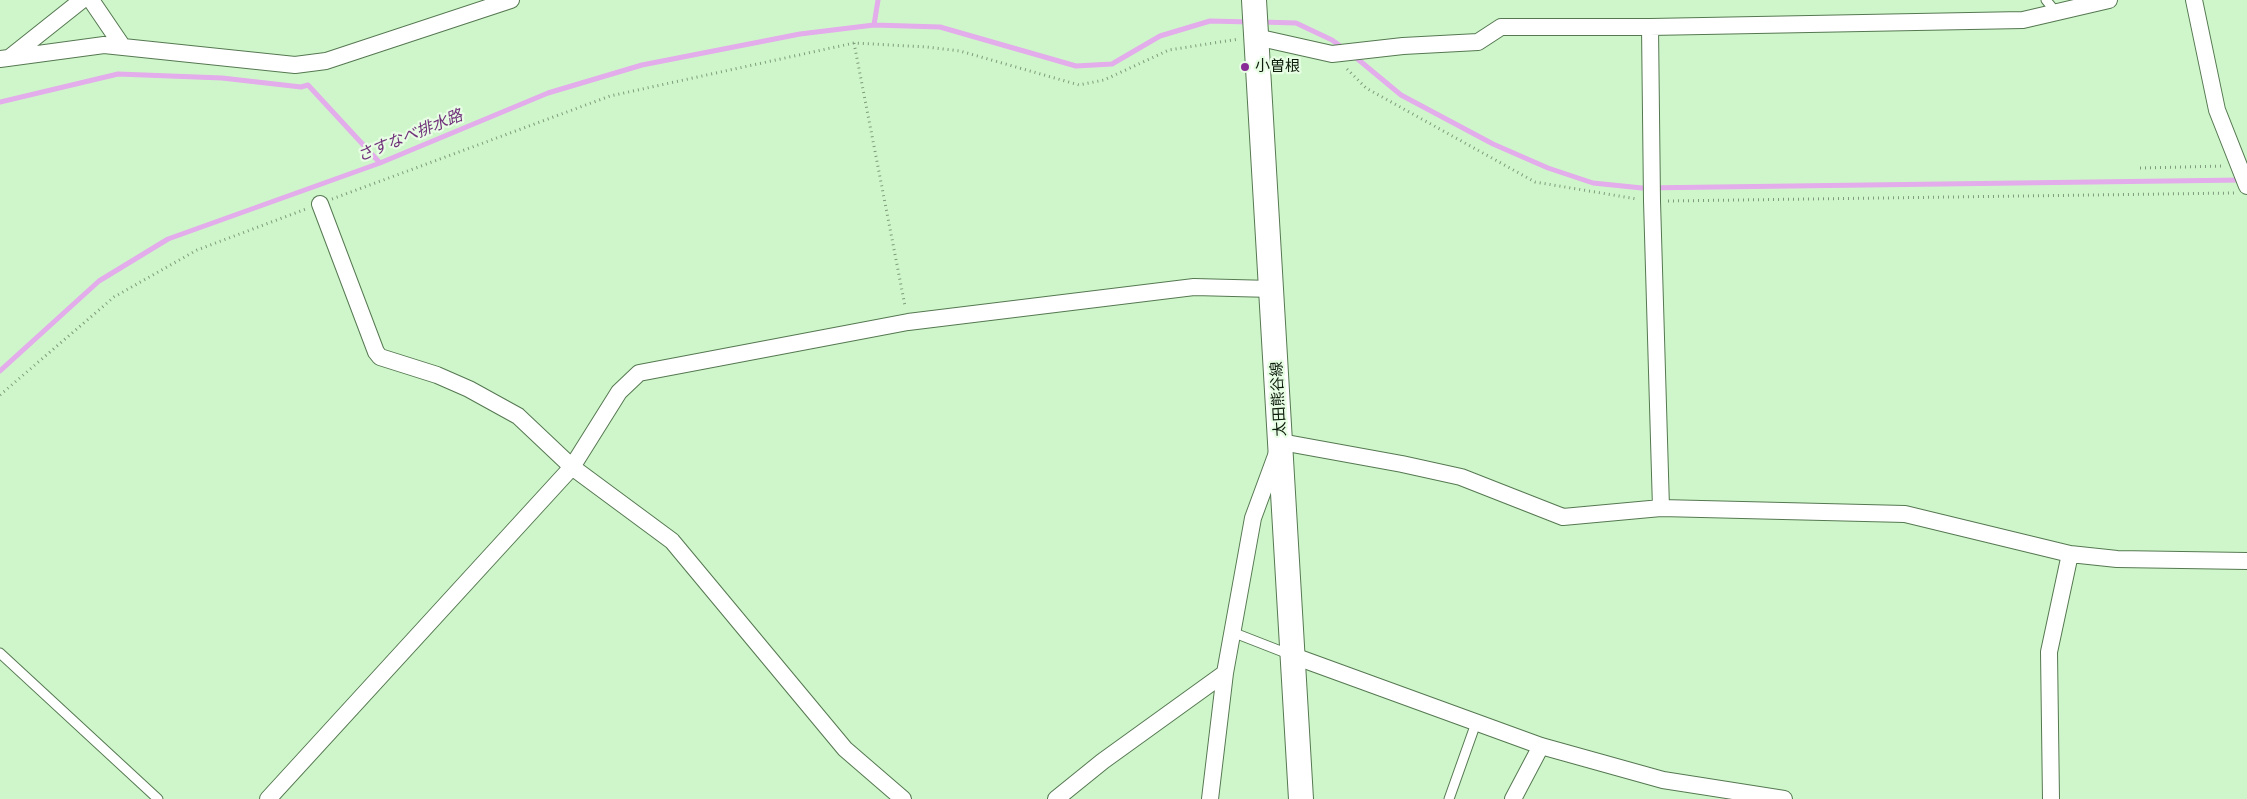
<!DOCTYPE html>
<meta charset="utf-8">
<style>
body{margin:0}
canvas{display:block;background:#cff6ca}
</style>
<canvas width="2247" height="799"></canvas>
<script>
const g = document.querySelector('canvas').getContext('2d');
g.lineJoin = 'round';
function stroke(path, color, width, dash) {
  g.strokeStyle = color;
  g.lineWidth = width;
  g.lineCap = dash ? 'butt' : 'round';
  g.setLineDash(dash || []);
  g.stroke(path);
}
function drawText(font, color, halo, rows, align = 'center') {
  g.font = font + ' "Libre Baskerville","Noto Sans JP",serif';
  g.lineWidth = 4.5;
  g.setLineDash([]);
  g.textBaseline = 'middle';
  g.strokeStyle = halo;
  g.fillStyle = color;
  for (const [text, x, y, turn = 0] of rows) {
    g.save();
    g.translate(x, y);
    g.rotate((+turn || 0) * Math.PI / 180);
    g.textAlign = isNaN(turn) ? turn : align;
    if (halo) g.strokeText(text, 0, 0);
    g.fillText(text, 0, 0);
    g.restore();
  }
}
const stream = new Path2D(`
 M 1261,22 L 1296,23 L 1332,40 L 1343,48
 M 874,25 L 878,0
 M 1354,56 L 1401,95 L 1493,144 L 1548,168 L 1593,183 L 1642,188 L 2242,180
 M 0,102 L 118,74 L 222,78 L 301,87 L 308,85 L 380,163
 M 0,371 L 99,281 L 168,239 L 380,163 L 548,93 L 642,65 L 800,34 L 874,25 L 940,27 L 1076,66 L 1112,64 L 1160,36 L 1210,21 L 1250,22`);
const path = new Path2D(`
 M 854,43 L 905,306
 M 1347,69 L 1366,88 L 1535,182 L 1637,199
 M 2140,168 L 2224,166
 M 332,199 L 610,96 L 854,43 L 927,47 L 960,51 L 1079,85 L 1104,80 L 1169,50 L 1239,39
 M 1668,201 L 2234,193
 M 0,395 L 114,297 L 197,250 L 306,209`);
const lane = new Path2D(`
 M 2046,0 L 2055,11
 M 1232,632 L 1291,655
 M 0,653 L 158,799
 M 1449,799 L 1476,723`);
const street = new Path2D(`
 M 91,0 L 123,47
 M 2194,0 L 2217,110 L 2247,186
 M 1650,27 L 1652,201 L 1661,508
 M 1256,37 L 1332,54 L 1403,46 L 1478,42 L 1501,27 L 1650,27 L 2023,20 L 2109,0
 M 9,58 L 82,0
 M 0,59 L 104,45 L 295,65 L 326,61 L 511,0
 M 320,204 L 376,352 L 380,357 L 437,375 L 469,389 L 518,416 L 572,467 L 672,541 L 845,749 L 903,799
 M 1291,655 L 1541,746 L 1663,780 L 1784,799
 M 268,799 L 572,467 L 619,392 L 639,373 L 908,322 L 1194,287 L 1272,289
 M 1056,799 L 1103,761 L 1225,673
 M 1210,799 L 1225,673 L 1253,518 L 1281,442 L 1402,464 L 1461,477 L 1563,517 L 1661,508 L 1905,514 L 2070,554 L 2117,559 L 2247,561
 M 1513,799 L 1541,746
 M 2051,799 L 2049,652 L 2070,554`);
const secondary = new Path2D(`
 M 1254,0 L 1301,799`);
const markers = [
 [1245,67,5,"#882b96"]
];
const poiNames = [
 ["小曽根",1255,67]
];
const streetNames = [
 ["太田熊谷線",1279,399,-93]
];
const waterNames = [
 ["さすなべ排水路",410,136,-22]
];
stroke(stream, '#e3aceb', 5);
stroke(lane, '#557851', 11);
stroke(street, '#557851', 18);
stroke(secondary, '#557851', 26);
stroke(path, '#7e9b7b', 3, [1, 4]);
stroke(lane, '#fff', 9);
stroke(street, '#fff', 16);
stroke(secondary, '#fff', 24);
for (const [x, y, r, color] of markers) {
  const dot = new Path2D();
  dot.arc(x, y, r, 0, 2 * Math.PI);
  g.fillStyle = color;
  g.fill(dot);
  stroke(dot, '#e7fee4', 2);
}
drawText('15px', '#0e1c0c', '#e7fee4', poiNames, 'left');
drawText('15px', '#0e1c0c', '#e7fee4', streetNames);
drawText('italic 16px', '#70307a', '#e7fee4', waterNames);
</script>
